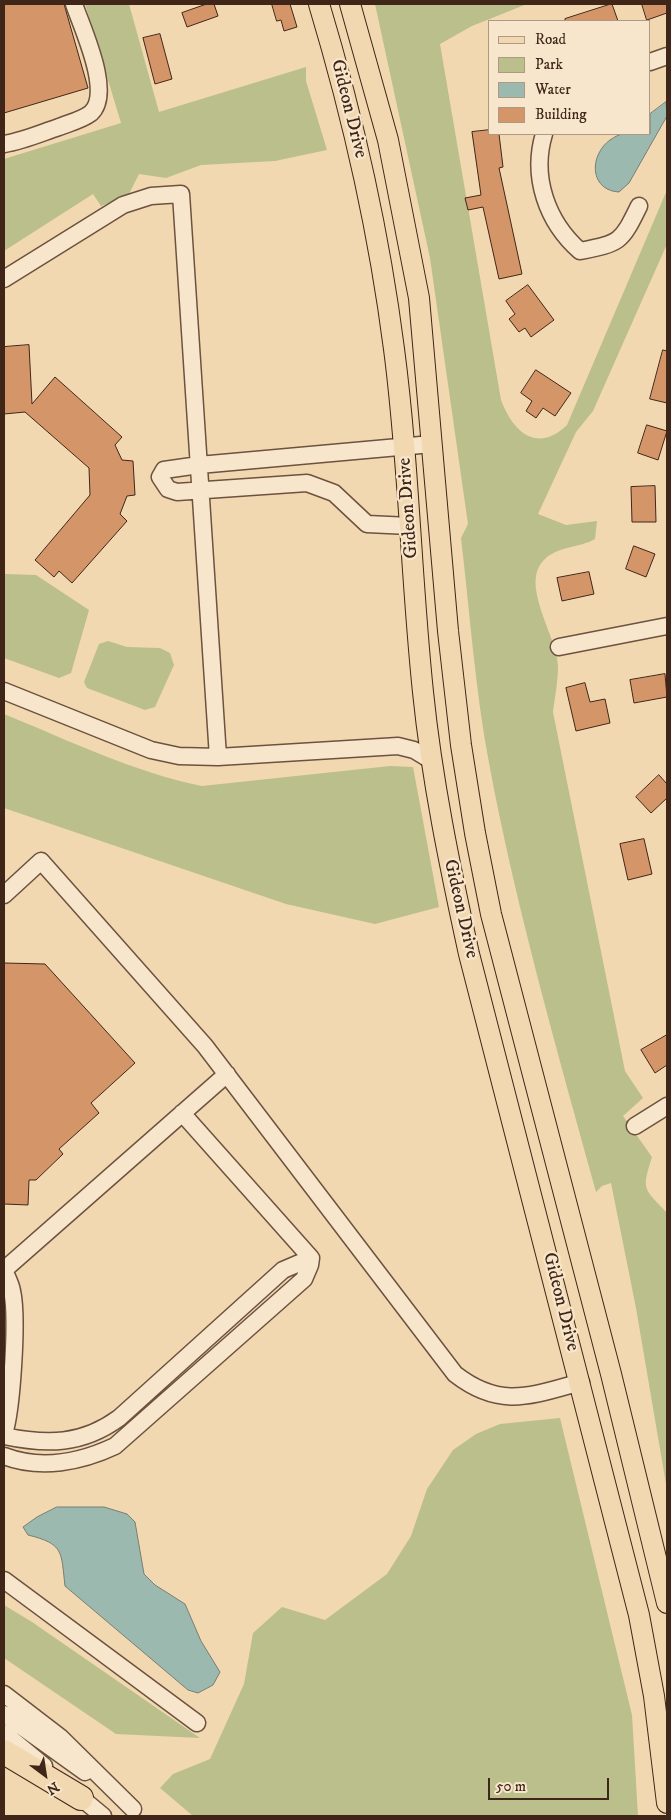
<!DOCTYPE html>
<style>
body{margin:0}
#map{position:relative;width:671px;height:1820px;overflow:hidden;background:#f2d8b0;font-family:"IM FELL DW Pica",serif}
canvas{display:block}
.frame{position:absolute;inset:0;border:5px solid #402619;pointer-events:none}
.legend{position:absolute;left:488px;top:20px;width:162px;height:115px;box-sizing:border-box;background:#f7e6cc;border:1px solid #ae9984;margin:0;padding:6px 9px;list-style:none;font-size:15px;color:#402619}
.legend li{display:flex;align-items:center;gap:10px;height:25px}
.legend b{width:25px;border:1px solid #ae9984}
.north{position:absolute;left:20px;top:1750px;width:50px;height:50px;-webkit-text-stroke:4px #f7e6cc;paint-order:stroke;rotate:149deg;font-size:14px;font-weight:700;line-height:20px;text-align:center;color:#402619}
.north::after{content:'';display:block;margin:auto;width:18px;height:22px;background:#402619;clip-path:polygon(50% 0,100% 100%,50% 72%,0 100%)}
.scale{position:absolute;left:488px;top:1778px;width:121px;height:22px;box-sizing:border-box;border:2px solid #402619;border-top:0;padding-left:6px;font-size:15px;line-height:18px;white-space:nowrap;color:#402619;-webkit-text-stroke:4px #f7e6cc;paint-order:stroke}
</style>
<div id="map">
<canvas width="671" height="1820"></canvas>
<div class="frame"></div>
<ul class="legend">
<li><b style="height:6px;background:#f2d8b0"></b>Road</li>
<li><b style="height:14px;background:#babf8b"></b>Park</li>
<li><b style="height:14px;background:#9bb9af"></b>Water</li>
<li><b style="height:14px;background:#d49569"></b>Building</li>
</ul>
<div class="north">N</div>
<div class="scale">50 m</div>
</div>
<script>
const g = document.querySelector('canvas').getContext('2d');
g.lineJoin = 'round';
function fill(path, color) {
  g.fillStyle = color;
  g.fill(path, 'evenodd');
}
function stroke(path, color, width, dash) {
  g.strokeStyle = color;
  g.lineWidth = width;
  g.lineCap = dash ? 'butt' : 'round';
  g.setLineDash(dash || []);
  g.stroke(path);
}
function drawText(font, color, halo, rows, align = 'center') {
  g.font = font + ' "IM FELL DW Pica",serif';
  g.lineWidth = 4.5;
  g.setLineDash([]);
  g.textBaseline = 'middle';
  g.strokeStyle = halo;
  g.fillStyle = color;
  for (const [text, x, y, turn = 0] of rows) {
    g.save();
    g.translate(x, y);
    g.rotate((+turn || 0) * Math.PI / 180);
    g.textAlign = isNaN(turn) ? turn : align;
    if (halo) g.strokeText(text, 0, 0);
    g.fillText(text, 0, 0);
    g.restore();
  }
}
const green = new Path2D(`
 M 85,4 L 129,4 L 159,112 L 306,67 L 306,81 L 327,150 L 275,161 L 201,165 L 166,178 L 139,174 L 128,196 L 101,206 L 93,194 L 4,251 L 4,159 L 121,123 Z
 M 375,4 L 527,4 L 472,26 L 440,44 L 501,400 C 513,432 537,454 567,425 L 667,190 L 667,244 L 593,411 L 576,432 L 538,514 L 566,525 L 597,521 L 595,539 C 580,548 556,546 543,561 C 520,586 558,638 558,666 C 558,681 555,697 553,712 L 625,1071 L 643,1098 L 623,1116 L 652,1157 C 641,1191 644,1188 667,1213 L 667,1490 L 636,1308 L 611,1183 L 602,1186 L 596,1192 C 557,1050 516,908 489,763 C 475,689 470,613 461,538 L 468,524 L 430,258 Z
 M 5,574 L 36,575 L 89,610 L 71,673 L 59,678 L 4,658 Z
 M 108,641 L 127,647 L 160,648 L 170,653 L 174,665 L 155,707 L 145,710 L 87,688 L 84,682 L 99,644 Z
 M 4,714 C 68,740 133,772 202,786 L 390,766 L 413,767 L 439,907 L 375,924 L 286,904 L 4,808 Z
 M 560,1418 L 632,1715 L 638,1816 L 193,1816 L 160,1788 L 173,1774 L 210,1759 L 244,1684 L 253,1633 L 282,1607 L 325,1620 L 387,1574 L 411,1536 L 427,1489 L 453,1450 L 476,1434 L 500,1424 Z
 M 4,1605 L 32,1622 L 200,1738 L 116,1734 L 4,1658 Z`);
const water = new Path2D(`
 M 666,102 L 667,116 L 629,183 L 619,192 C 585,190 589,144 622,134 C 630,132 641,134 650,134 L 650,114 Z
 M 57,1507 L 104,1507 L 127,1514 L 135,1522 L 144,1574 L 155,1585 L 185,1604 L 201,1641 L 220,1672 L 213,1685 L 198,1693 L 188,1690 L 65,1586 C 61,1551 64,1544 28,1535 L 23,1527 L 37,1517 Z`);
const building = new Path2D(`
 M 4,4 L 64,4 L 88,88 L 4,113 Z
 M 207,4 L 214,4 L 218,16 L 187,27 L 182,13 Z
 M 272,4 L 290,4 L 297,27 L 284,31 L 281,20 L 277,21 Z
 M 612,4 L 618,21 L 565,21 L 565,19 Z
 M 642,4 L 667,4 L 667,13 L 647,20 Z
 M 160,34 L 172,79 L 155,84 L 143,38 Z
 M 490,130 L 490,134 L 499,134 L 503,167 L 499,168 L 522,274 L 499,279 L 483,207 L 468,210 L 465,198 L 481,195 L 472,132 Z
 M 528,285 L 554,320 L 531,337 L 525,328 L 519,332 L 509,319 L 515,314 L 506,301 Z
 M 29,345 L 32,404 L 55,377 L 122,437 L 115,445 L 122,460 L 133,461 L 135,495 L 127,496 L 120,514 L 127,521 L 72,583 L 59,571 L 54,577 L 35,560 L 90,495 L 89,468 L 25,412 L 4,414 L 4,347 Z
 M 663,350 L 667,351 L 667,403 L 650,399 Z
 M 536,370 L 571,393 L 555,416 L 543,408 L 536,418 L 526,411 L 532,401 L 521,393 Z
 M 647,425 L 667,431 L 658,460 L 638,453 Z
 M 655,486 L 656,522 L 632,522 L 631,487 Z
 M 634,546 L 655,554 L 646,577 L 626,569 Z
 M 589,572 L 594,594 L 562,601 L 557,578 Z
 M 665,674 L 667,697 L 634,703 L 630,680 Z
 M 585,683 L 590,702 L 605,699 L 610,723 L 576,731 L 566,688 Z
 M 659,775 L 667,784 L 667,798 L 651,813 L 636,797 Z
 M 644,839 L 652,874 L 628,880 L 620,844 Z
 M 4,963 L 45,964 L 135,1063 L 91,1103 L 99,1113 L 59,1149 L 63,1154 L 36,1180 L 29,1180 L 28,1205 L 4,1204 Z
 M 667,1035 L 667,1065 L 655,1073 L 641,1050 Z`);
const minor = new Path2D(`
 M 650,62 L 667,56
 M 544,134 C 531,177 547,222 580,251 C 620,243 621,243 639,206
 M 4,144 C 23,141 41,133 59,127 C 69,123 82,120 91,113 C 113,93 82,28 74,4
 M 4,279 L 123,205 L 151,196 L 181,194 L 218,757
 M 410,526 L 367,524 L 334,493 L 307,483 L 177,492 L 168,489 L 160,477 L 164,470 L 199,465 L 432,444
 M 559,647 L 667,626
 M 4,691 L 151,750 L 179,756 L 218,757 L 398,746 L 414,750 L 432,761
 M 4,895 L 41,861 L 205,1046 L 455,1374 C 500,1409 530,1396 581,1382
 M 635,1126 L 667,1106
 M 4,1270 L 227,1074
 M 4,1270 C 7,1277 11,1284 12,1291 C 18,1317 12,1409 4,1434
 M 4,1436 C 47,1445 82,1445 119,1418 L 283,1270 L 311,1258
 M 4,1456 C 41,1470 81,1462 115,1446 L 304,1279 L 310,1265 L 311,1258 L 182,1113
 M 4,1580 L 197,1723
 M 4,1694 L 60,1737 L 133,1809
 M 4,1714 L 85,1772
 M 4,1733 L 44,1766
 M 74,1792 L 103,1816`);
const major = new Path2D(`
 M 319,4 C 353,117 379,232 394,349 C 409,463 411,578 423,692 C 432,781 450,867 469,954 L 639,1615 L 654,1696 L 667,1803
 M 350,4 L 388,140 L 419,298 L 448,631 L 461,745 L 475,833 L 491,914 L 611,1374 L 667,1603`);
const highway = new Path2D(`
 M 4,1752 L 81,1798`);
const streetNames = [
 ["Gideon Drive",348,109,76],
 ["Gideon Drive",409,508,-94],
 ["Gideon Drive",460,909,77],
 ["Gideon Drive",560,1302,76]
];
fill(green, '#babf8b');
fill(water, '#9bb9af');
stroke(water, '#777e73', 1);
fill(building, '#d49569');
stroke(building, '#402619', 1);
stroke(minor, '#6c523f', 19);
stroke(major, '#402619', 22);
stroke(highway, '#402619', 26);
stroke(minor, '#f7e6cc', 16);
stroke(major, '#f2d8b0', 20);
stroke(highway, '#f2d8b0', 24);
drawText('19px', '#402619', '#f7e6cc', streetNames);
</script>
